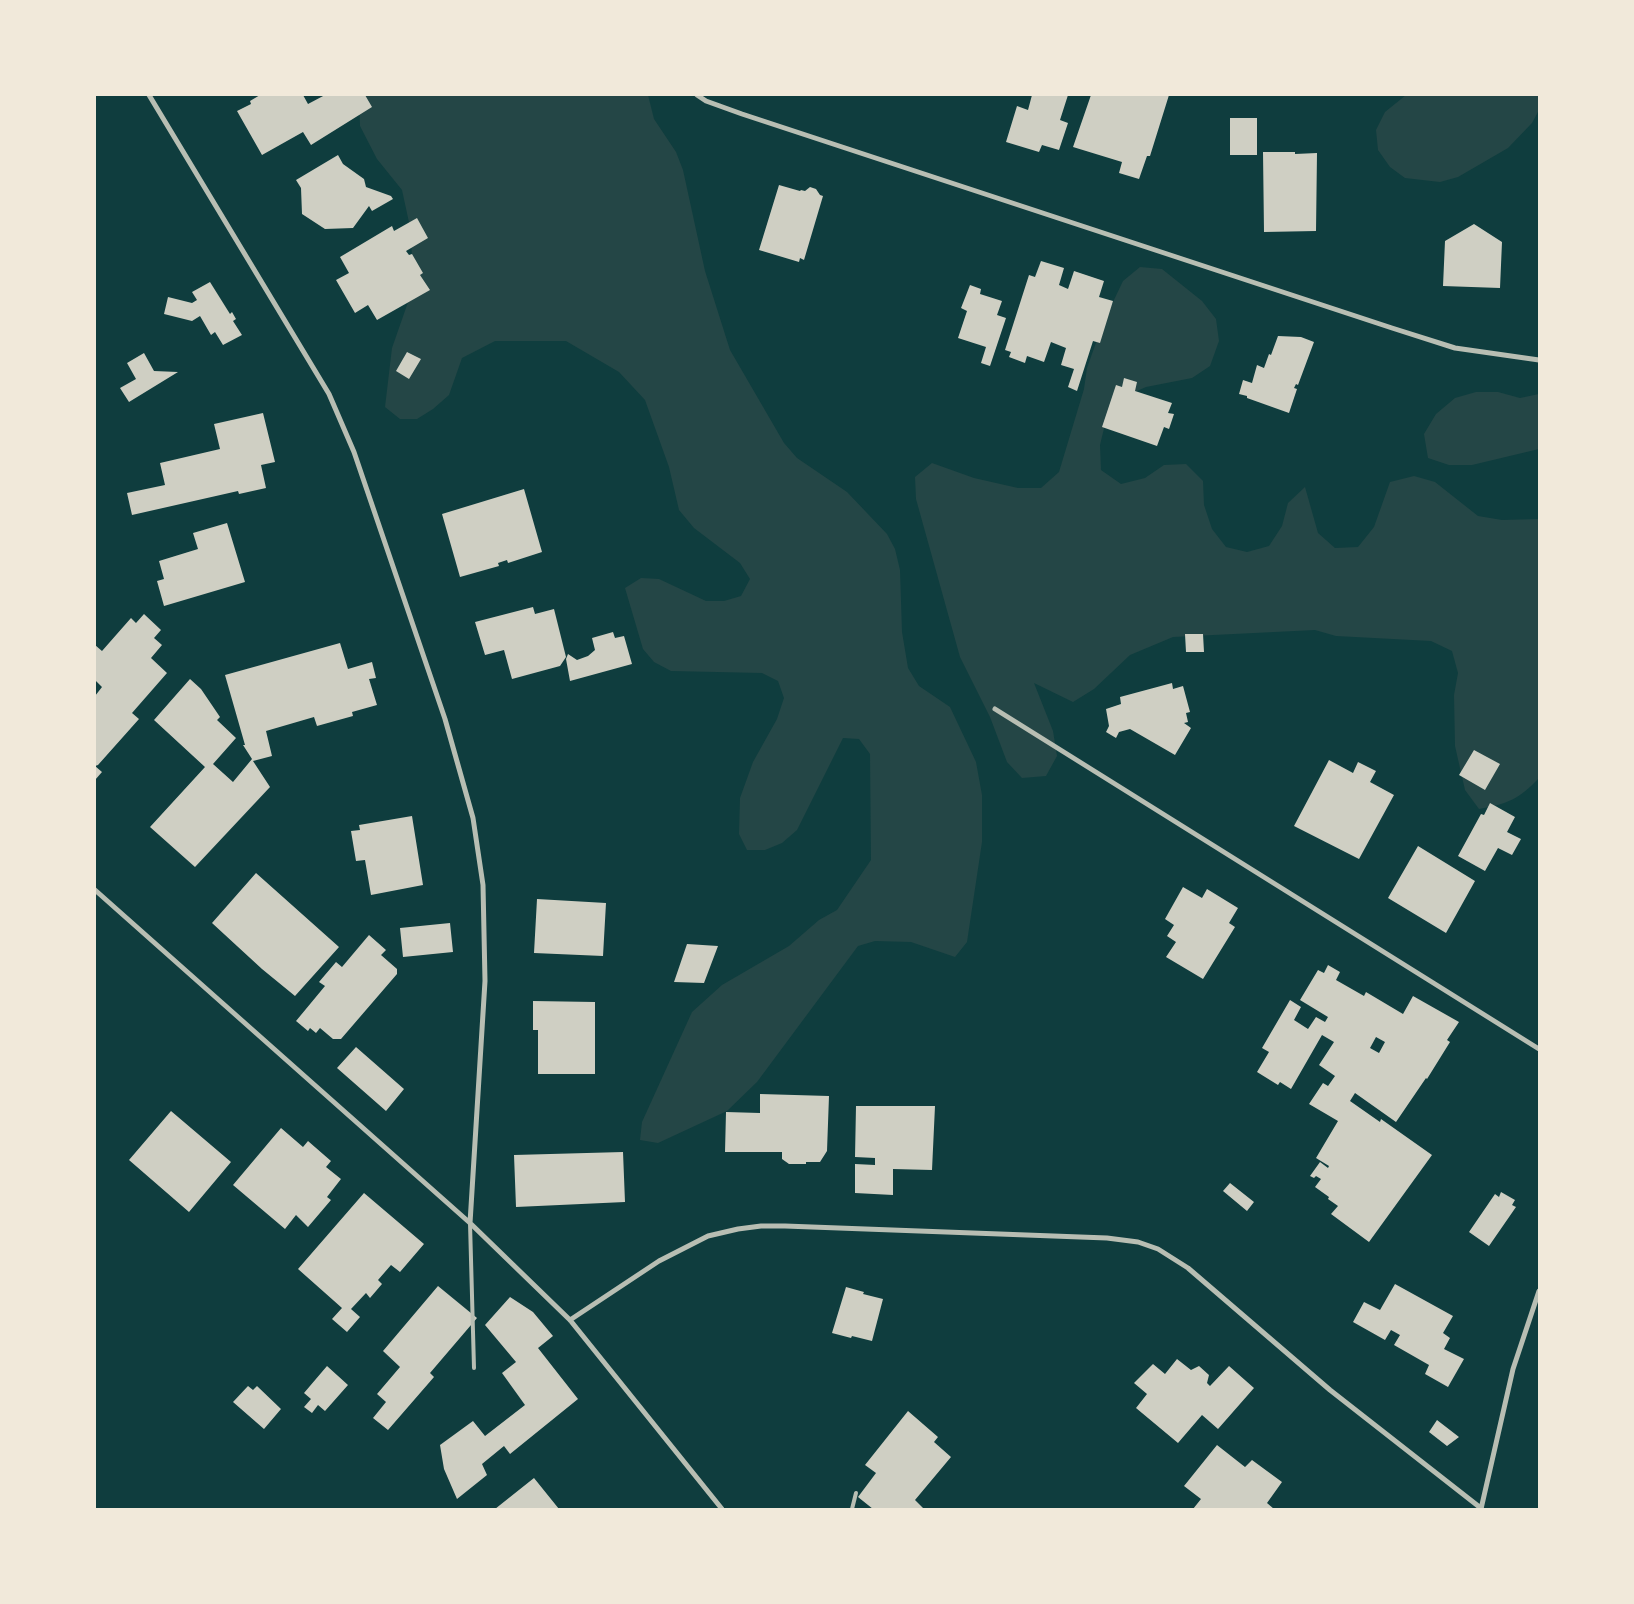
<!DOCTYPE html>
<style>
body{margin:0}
#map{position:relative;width:1634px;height:1604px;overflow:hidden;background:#0f3d3e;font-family:"Public Sans",sans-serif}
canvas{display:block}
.frame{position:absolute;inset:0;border:96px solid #f1e9da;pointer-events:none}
</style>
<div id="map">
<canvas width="1634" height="1604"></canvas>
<div class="frame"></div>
</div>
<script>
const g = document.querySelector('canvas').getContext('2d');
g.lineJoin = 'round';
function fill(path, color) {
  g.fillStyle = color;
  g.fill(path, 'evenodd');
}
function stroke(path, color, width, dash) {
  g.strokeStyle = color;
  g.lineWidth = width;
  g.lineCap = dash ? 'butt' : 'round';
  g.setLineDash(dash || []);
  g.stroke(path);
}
const green = new Path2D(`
 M 359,95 L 648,95 L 654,119 L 676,152 L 683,170 L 705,271 L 730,350 L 784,443 L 797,458 L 847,492 L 887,534 L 895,549 L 900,570 L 902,632 L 908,668 L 919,686 L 950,707 L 976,762 L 982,795 L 982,842 L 967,942 L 955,957 L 911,942 L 875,941 L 858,946 L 757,1082 L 727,1111 L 658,1143 L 640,1140 L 642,1122 L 692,1012 L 722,985 L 789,946 L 819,920 L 837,910 L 871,860 L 870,754 L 859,739 L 843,738 L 797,830 L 782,843 L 765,850 L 747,850 L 739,834 L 740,798 L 753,762 L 777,719 L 784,698 L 778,681 L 762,673 L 671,671 L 654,662 L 643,649 L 625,588 L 641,578 L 659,579 L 706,601 L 724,601 L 741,596 L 750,579 L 740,563 L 694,528 L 679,510 L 669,467 L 645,400 L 619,372 L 566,341 L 495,341 L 462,358 L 449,395 L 433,409 L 417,419 L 400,419 L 385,407 L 392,348 L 414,285 L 410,227 L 402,190 L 377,159 L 360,126 Z
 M 1406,95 L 1539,95 L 1539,110 L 1532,123 L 1508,148 L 1458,177 L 1440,182 L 1405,178 L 1390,167 L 1378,150 L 1376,130 L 1385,112 Z
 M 1140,267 L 1162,269 L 1202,301 L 1216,319 L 1219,341 L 1210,366 L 1192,378 L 1146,387 L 1121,398 L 1107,416 L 1100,445 L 1101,470 L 1121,484 L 1145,478 L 1164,465 L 1186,464 L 1203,481 L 1204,505 L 1212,529 L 1226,547 L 1247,552 L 1269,546 L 1282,526 L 1288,503 L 1305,487 L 1318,533 L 1335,548 L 1358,547 L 1374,527 L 1390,482 L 1414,476 L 1435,482 L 1478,516 L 1502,520 L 1539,519 L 1539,778 C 1519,799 1508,804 1479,809 L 1465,790 L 1455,746 L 1454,695 L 1458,673 L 1452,651 L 1431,641 L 1336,636 L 1315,630 L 1173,637 L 1130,655 L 1094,689 L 1073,702 L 1034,683 L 1053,731 L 1057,756 L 1046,776 L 1022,778 L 1007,762 L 990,717 L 960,657 L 916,499 L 915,477 L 932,463 L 974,478 L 1018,488 L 1041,488 L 1059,472 L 1084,389 L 1087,368 L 1103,323 L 1123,281 Z
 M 1476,392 L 1498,392 L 1520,398 L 1539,394 L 1539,449 L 1472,465 L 1449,465 L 1428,458 L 1424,434 L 1436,414 L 1455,398 Z`);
const building = new Path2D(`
 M 260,95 L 303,95 L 308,104 L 325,95 L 365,95 L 372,107 L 311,145 L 303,132 L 262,155 L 237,111 L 251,104 L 250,101 Z
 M 1032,95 L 1068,95 L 1060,120 L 1068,123 L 1059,150 L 1042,145 L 1039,152 L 1006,142 L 1017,106 L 1028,110 Z
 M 1091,95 L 1169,95 L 1150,156 L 1147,156 L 1139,179 L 1119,173 L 1122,162 L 1073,147 Z
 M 1230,118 L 1257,118 L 1257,155 L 1230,155 Z
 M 1263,152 L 1295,152 L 1295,154 L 1317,153 L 1316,231 L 1264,232 Z
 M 338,155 L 343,164 L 364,179 L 366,187 L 391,196 L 393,199 L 372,211 L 369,206 L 353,228 L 325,229 L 302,214 L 301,188 L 296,180 Z
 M 779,185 L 800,191 L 801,190 L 805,191 L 810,187 L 816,189 L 820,195 L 823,196 L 804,260 L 800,258 L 799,262 L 759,250 Z
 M 417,218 L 428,238 L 406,251 L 409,255 L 412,254 L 423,273 L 420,275 L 430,290 L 377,320 L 368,305 L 355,313 L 336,280 L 349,273 L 340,257 L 392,226 L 394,231 Z
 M 1474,224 L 1502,242 L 1500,288 L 1443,286 L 1445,241 Z
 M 1041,261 L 1064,268 L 1059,285 L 1068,289 L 1074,271 L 1104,281 L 1099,297 L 1113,301 L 1100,343 L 1093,341 L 1077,391 L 1068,387 L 1074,369 L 1061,365 L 1066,348 L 1051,342 L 1044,362 L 1027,356 L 1025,363 L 1009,357 L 1011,352 L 1005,350 L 1029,275 L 1035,277 Z
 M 210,282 L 230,314 L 232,312 L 236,319 L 233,321 L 242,335 L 223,345 L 215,332 L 211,335 L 200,316 L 192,321 L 164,314 L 168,297 L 192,303 L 197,300 L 192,292 Z
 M 970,285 L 981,289 L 980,294 L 1002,301 L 997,315 L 1006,318 L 990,366 L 981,363 L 986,347 L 958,338 L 967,311 L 961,308 Z
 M 1278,336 L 1301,337 L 1314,342 L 1298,385 L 1296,384 L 1294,388 L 1297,389 L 1289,413 L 1247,398 L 1247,396 L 1239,394 L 1243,380 L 1252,383 L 1257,365 L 1264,368 L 1269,354 L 1271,355 Z
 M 407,352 L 421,359 L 409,379 L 396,371 Z
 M 144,353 L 154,371 L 178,372 L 129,402 L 120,388 L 136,379 L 127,363 Z
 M 1124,378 L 1137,382 L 1135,391 L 1172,403 L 1168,413 L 1174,414 L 1169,429 L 1164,427 L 1157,446 L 1102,427 L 1116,385 L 1122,387 Z
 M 263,413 L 275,462 L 261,465 L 266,488 L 239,494 L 238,491 L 132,515 L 127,493 L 165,485 L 160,463 L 220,449 L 214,424 Z
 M 524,489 L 542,552 L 508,563 L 507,560 L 498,563 L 499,566 L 460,577 L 442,514 Z
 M 227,523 L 245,582 L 164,606 L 157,581 L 164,579 L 159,561 L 198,549 L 193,533 Z
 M 533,607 L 535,614 L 554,609 L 566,657 L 560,666 L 512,679 L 504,650 L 485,655 L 475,622 Z
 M 144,614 L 161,630 L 154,638 L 162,645 L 151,658 L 167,673 L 132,713 L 139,719 L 98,765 L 95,766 L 102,772 L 95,780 L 95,696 L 102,687 L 95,680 L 95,645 L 102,651 L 131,618 L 136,623 Z
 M 613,632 L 615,638 L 624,636 L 632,664 L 570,681 L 566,659 L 568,654 L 577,660 L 588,656 L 595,650 L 592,638 Z
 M 1185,634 L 1203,634 L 1204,652 L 1186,652 Z
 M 340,643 L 348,669 L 372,662 L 376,678 L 369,679 L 377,705 L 352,712 L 353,716 L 317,726 L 314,717 L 266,731 L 272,756 L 253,761 L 270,787 L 195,867 L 150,827 L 205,767 L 154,720 L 190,679 L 201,689 L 220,717 L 217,720 L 236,738 L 213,764 L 233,782 L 252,759 L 243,745 L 245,745 L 225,675 Z
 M 1172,683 L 1173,689 L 1183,686 L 1190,712 L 1186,713 L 1188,722 L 1184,723 L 1191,728 L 1175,755 L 1130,729 L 1119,732 L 1116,738 L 1106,732 L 1109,726 L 1106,709 L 1121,704 L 1120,697 Z
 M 1474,750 L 1500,764 L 1485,790 L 1459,775 Z
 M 1329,760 L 1353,773 L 1358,762 L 1376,771 L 1370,782 L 1394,795 L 1359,859 L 1294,826 Z
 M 1490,803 L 1515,817 L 1507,832 L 1521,839 L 1512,855 L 1498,848 L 1485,871 L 1458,856 L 1481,814 L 1484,815 Z
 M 412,816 L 423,885 L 371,895 L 365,860 L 356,861 L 351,831 L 360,830 L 359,825 Z
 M 1418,846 L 1475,881 L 1446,933 L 1388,898 Z
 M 256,873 L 339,947 L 295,996 L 262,969 L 212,923 Z
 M 1183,887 L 1202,898 L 1207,889 L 1238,908 L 1229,923 L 1235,927 L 1203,979 L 1166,957 L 1176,942 L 1167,936 L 1174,925 L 1165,919 Z
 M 537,899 L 606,903 L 603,956 L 534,953 Z
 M 450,923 L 453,952 L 403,957 L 400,928 Z
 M 369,935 L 386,950 L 381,955 L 397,969 L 397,974 L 341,1039 L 333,1039 L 320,1028 L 316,1033 L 310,1028 L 308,1031 L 296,1021 L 325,986 L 319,982 L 336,962 L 342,967 Z
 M 687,944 L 718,946 L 704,983 L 674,982 Z
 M 1328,965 L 1340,972 L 1336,980 L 1364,996 L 1366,992 L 1403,1014 L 1413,996 L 1459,1022 L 1447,1040 L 1450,1042 L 1427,1079 L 1426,1078 L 1396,1122 L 1355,1093 L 1350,1101 L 1380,1122 L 1381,1119 L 1432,1155 L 1369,1242 L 1331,1214 L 1338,1206 L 1328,1199 L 1329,1197 L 1315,1187 L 1321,1179 L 1316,1176 L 1314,1178 L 1310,1176 L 1320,1162 L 1328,1168 L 1329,1166 L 1316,1158 L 1338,1121 L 1309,1104 L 1323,1083 L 1328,1086 L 1335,1076 L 1319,1065 L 1334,1042 L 1322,1035 L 1291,1089 L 1280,1082 L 1278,1085 L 1257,1072 L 1269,1052 L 1262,1048 L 1290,1000 L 1301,1007 L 1294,1020 L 1308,1029 L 1316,1017 L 1325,1022 L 1328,1017 L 1300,1000 L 1318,970 L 1324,973 ZM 1376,1037 L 1385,1042 L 1379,1053 L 1370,1048 Z
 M 533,1001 L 595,1002 L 595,1074 L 538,1074 L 538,1030 L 533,1030 Z
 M 356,1047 L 404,1089 L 386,1111 L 337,1068 Z
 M 760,1094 L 829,1096 L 827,1151 L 820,1162 L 806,1162 L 806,1164 L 789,1164 L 782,1159 L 782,1152 L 725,1152 L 726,1112 L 760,1113 Z
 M 856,1106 L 935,1106 L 932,1170 L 893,1169 L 893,1195 L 855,1193 L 855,1164 L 875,1165 L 875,1158 L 855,1157 Z
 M 171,1111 L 231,1162 L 189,1212 L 129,1160 Z
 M 281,1128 L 303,1147 L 308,1141 L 331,1161 L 326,1167 L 341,1179 L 327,1197 L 331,1200 L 308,1227 L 296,1215 L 285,1229 L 233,1185 Z
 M 623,1152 L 625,1202 L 516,1207 L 514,1155 Z
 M 1230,1183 L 1254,1202 L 1247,1211 L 1223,1191 Z
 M 1501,1192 L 1515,1200 L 1512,1205 L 1516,1207 L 1489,1246 L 1469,1232 L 1495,1194 L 1499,1197 Z
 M 364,1193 L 424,1244 L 400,1272 L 391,1265 L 378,1280 L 382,1284 L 370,1298 L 366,1293 L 351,1309 L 360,1317 L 347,1332 L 332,1319 L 342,1308 L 298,1269 Z
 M 1395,1284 L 1453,1316 L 1443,1333 L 1450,1338 L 1444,1349 L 1464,1359 L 1448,1387 L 1425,1374 L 1429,1365 L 1394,1345 L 1400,1335 L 1391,1330 L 1385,1340 L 1353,1322 L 1364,1302 L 1380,1310 Z
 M 438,1286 L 477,1318 L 430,1373 L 434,1377 L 388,1430 L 373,1418 L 386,1402 L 377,1394 L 400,1367 L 383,1351 Z
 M 846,1287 L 864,1292 L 863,1294 L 883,1299 L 872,1341 L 852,1336 L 851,1338 L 832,1333 Z
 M 510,1297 L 533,1312 L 553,1336 L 538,1348 L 578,1399 L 510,1454 L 504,1446 L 482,1464 L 487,1475 L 457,1499 L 444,1469 L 440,1445 L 473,1421 L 485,1436 L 525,1405 L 502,1373 L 516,1362 L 485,1325 Z
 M 1177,1359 L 1191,1370 L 1199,1366 L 1209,1375 L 1207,1383 L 1210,1386 L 1229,1366 L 1254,1388 L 1218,1429 L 1202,1415 L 1178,1443 L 1136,1408 L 1147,1394 L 1134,1383 L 1153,1364 L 1165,1374 Z
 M 327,1366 L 348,1385 L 325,1411 L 318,1405 L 312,1413 L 304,1407 L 311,1399 L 304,1393 Z
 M 248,1386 L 253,1390 L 257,1386 L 281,1409 L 264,1429 L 233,1402 Z
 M 908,1411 L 938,1437 L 934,1442 L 951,1457 L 915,1500 L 923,1508 L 922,1509 L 873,1509 L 858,1497 L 876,1473 L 865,1465 Z
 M 1437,1420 L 1459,1437 L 1447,1446 L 1429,1432 Z
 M 1217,1445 L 1245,1467 L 1252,1460 L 1282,1482 L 1267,1503 L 1274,1509 L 1193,1509 L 1201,1499 L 1184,1486 Z
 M 534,1478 L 559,1509 L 495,1509 Z`);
const service = new Path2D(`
 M 470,1223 L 474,1368
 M 852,1509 L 856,1493`);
const minor = new Path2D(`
 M 149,95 L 329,394 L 354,452 L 445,719 L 473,818 L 483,885 L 485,981 L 470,1223
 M 697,95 L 706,101 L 742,114 L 1392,328 L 1455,348 L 1539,360
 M 995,709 L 1539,1049
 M 95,890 L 470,1223 L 570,1320 L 722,1509
 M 570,1320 L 659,1261 L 708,1236 L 738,1229 L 761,1226 L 785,1226 L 1107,1238 L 1138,1242 L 1158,1249 L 1188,1268 L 1330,1390 L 1482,1509
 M 1481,1509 L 1513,1369 L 1539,1291`);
fill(green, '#244646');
fill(building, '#cfcfc3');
stroke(service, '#b8beb3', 4);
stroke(minor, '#b8beb3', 5);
</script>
